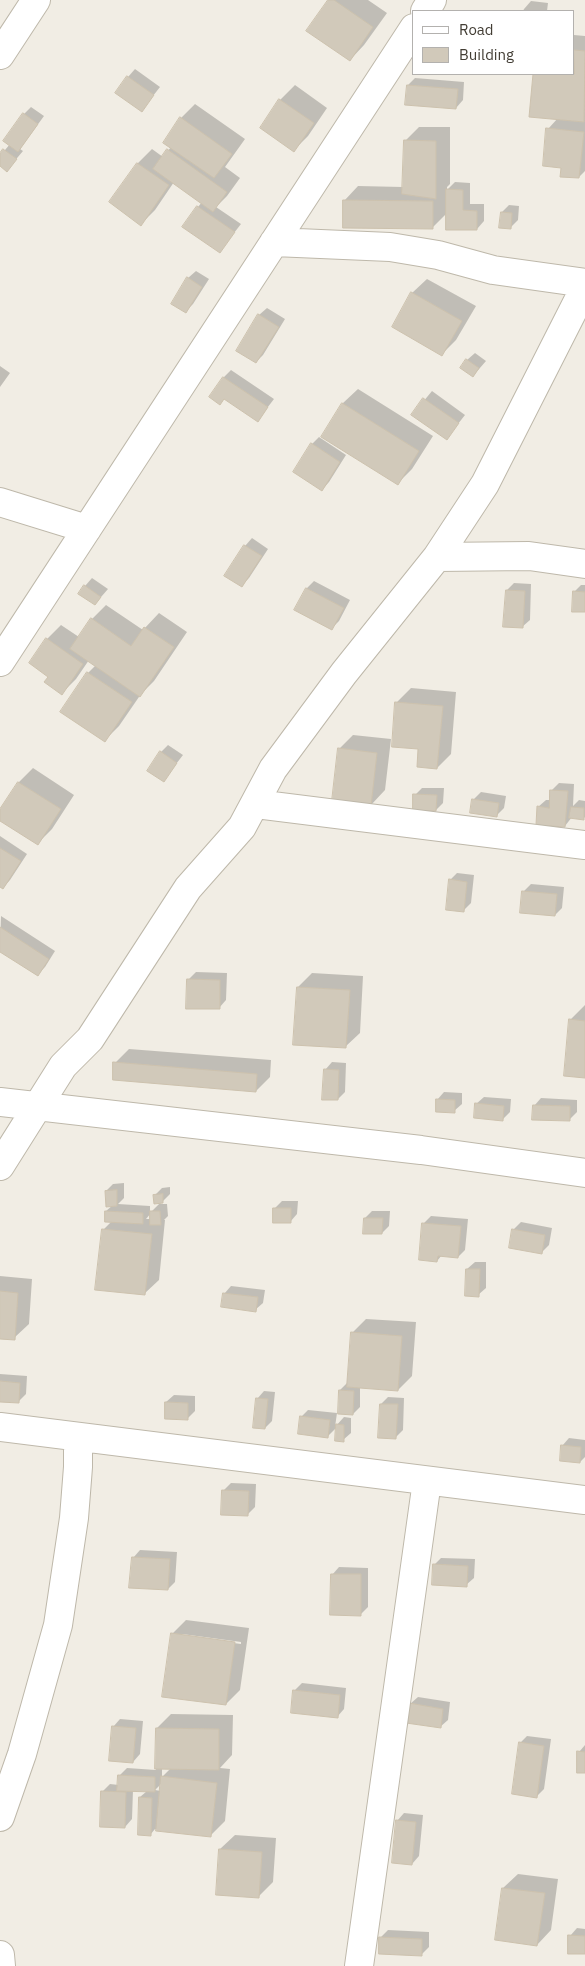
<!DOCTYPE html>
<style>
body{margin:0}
#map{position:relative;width:585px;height:1966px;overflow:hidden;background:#f1ede4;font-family:"IBM Plex Sans",sans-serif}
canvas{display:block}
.legend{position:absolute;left:412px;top:10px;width:162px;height:65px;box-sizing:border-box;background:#fff;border:1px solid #b3b1ae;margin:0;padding:6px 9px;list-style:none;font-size:15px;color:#423d34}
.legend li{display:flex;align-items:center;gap:10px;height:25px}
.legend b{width:25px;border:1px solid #b3b1ae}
</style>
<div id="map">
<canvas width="585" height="1966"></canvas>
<ul class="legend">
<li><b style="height:6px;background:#fff"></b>Road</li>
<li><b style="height:14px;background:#d1c9ba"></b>Building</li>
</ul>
</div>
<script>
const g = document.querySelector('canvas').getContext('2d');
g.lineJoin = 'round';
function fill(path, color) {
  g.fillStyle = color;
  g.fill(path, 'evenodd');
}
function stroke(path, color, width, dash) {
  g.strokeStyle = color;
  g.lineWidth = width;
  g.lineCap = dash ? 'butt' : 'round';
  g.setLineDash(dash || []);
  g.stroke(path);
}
const shadow = new Path2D(`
 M 329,0 L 368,0 L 387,13 L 364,45 L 350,60 Z
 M 531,1 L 548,3 L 547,11 L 523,11 L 524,9 Z
 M 574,35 L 585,36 L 585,171 L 579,177 L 563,167 L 548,129 L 558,118 L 530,116 L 534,74 L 574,74 Z
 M 135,69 L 160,87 L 142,110 L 128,77 Z
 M 415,78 L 464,82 L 463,100 L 456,108 L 408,85 Z
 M 295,85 L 327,108 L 308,136 L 294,150 L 261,128 L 280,100 Z
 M 195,104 L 245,139 L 225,167 L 240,178 L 227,196 L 216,207 L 241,224 L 220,251 L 198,207 L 202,202 L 174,182 L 155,210 L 141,224 L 111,202 L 138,163 L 152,149 L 163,157 L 171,147 L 181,118 Z
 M 31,107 L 44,116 L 20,149 L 23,151 L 7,170 L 0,165 L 0,156 L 10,144 L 24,114 Z
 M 419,127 L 450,127 L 450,184 L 447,187 L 447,190 L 455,182 L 470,183 L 470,204 L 484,204 L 484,221 L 477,229 L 447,213 L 432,228 L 344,201 L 358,186 L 403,187 L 405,141 Z
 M 509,205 L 519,206 L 518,220 L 510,228 L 502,212 Z
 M 196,271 L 209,279 L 193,304 L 186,311 L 188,278 Z
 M 427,279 L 476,306 L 456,340 L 442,354 L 412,293 Z
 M 267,308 L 285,319 L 263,355 L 256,362 L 259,315 Z
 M 475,353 L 486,361 L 473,376 L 467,360 Z
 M 0,366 L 10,373 L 0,387 Z
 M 231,370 L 274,399 L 258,420 L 225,398 L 220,403 L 224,377 Z
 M 358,389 L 433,436 L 412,469 L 398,483 L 323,436 L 343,403 Z
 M 432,391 L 465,415 L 447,438 L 413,414 Z
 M 319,437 L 346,455 L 329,482 L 322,490 L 312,444 Z
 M 252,538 L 268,549 L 249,578 L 242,585 L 245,546 Z
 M 92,578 L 108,589 L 95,604 L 85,586 Z
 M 314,581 L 350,600 L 339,621 L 332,628 L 296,609 L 307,588 Z
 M 514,583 L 531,584 L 530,620 L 522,627 L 507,590 Z
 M 581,585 L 585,585 L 585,611 L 574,592 Z
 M 106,605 L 143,630 L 159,613 L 187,632 L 154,681 L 141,694 L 119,726 L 105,740 L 88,673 L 96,665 L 89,660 L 76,679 L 62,693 L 50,677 L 47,639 L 61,625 L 79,637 L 92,619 Z
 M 411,688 L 456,692 L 451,754 L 437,768 L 419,748 L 393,746 L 397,702 Z
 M 353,735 L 391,739 L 385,790 L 371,805 L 339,749 Z
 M 168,745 L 183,755 L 163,781 L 161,752 Z
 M 33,768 L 74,795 L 52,829 L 38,843 L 0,819 L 0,811 L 19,782 Z
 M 559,783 L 574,784 L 573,806 L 579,800 L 585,801 L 585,817 L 583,819 L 572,817 L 565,826 L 538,807 L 546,800 L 551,800 L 551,791 Z
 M 422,788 L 444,788 L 443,803 L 436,810 L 415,795 Z
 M 481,792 L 506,796 L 504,808 L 497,815 L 473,800 Z
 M 0,836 L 27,854 L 10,880 L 3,888 L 0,886 Z
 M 457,873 L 474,875 L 471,903 L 463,911 L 450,880 Z
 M 531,884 L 564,887 L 562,908 L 555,915 L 524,891 Z
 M 1,916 L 55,951 L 45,967 L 37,975 L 0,950 Z
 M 196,972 L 227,973 L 226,1000 L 219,1008 L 188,980 Z
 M 312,973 L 363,976 L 360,1033 L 345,1047 L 298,987 Z
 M 585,1005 L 585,1076 L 570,1020 Z
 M 129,1049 L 271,1060 L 270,1077 L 256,1091 L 115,1063 Z
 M 332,1062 L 346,1063 L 345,1092 L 338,1099 L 325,1070 Z
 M 444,1092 L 462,1093 L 462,1104 L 454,1111 L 437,1100 Z
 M 484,1097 L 511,1099 L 510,1112 L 503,1119 L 476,1104 Z
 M 541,1098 L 577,1100 L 577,1112 L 569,1120 L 534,1106 Z
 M 124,1183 L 124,1198 L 118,1204 L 150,1206 L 150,1213 L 161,1202 L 155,1195 L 162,1188 L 170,1187 L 170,1194 L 160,1204 L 167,1204 L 168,1216 L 164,1220 L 165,1220 L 159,1280 L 144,1294 L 103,1230 L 112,1221 L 106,1211 L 113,1205 L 106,1191 L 113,1184 ZM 151,1213 L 151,1219 L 146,1219 Z
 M 282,1201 L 298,1201 L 297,1214 L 290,1222 L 275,1208 Z
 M 372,1211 L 390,1211 L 389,1226 L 382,1233 L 365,1218 Z
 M 431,1216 L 468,1219 L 465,1250 L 458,1257 L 442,1255 L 437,1261 L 424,1223 Z
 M 521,1222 L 552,1228 L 549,1245 L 541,1253 L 513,1230 Z
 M 475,1262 L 486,1262 L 486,1288 L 478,1295 L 467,1269 Z
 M 0,1276 L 32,1279 L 29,1324 L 14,1338 L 0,1337 Z
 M 231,1286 L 265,1290 L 263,1303 L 255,1310 L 224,1294 Z
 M 366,1319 L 416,1322 L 412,1376 L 398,1390 L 360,1387 L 360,1407 L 353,1414 L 340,1390 L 347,1383 L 352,1333 Z
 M 0,1374 L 27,1376 L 26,1394 L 18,1402 L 0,1401 Z
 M 264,1391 L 275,1392 L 272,1421 L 265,1428 L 257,1399 Z
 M 174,1395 L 195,1396 L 195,1411 L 187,1419 L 166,1402 Z
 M 388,1397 L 404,1398 L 403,1430 L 395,1438 L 381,1404 Z
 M 308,1410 L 337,1413 L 335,1427 L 344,1417 L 351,1418 L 351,1433 L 343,1440 L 337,1427 L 327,1437 L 301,1417 Z
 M 569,1438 L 585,1440 L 585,1457 L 580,1462 L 562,1446 Z
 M 231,1483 L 256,1484 L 255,1507 L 248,1514 L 223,1491 Z
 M 140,1550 L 177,1552 L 175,1582 L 168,1589 L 133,1558 Z
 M 441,1558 L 475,1559 L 474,1578 L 466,1585 L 434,1565 Z
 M 339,1567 L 368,1568 L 368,1607 L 360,1615 L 332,1575 Z
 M 186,1620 L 249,1628 L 240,1690 L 226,1704 L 172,1634 ZM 182,1634 L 241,1642 L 241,1644 L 182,1636 Z
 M 302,1683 L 346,1688 L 344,1709 L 337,1717 L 294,1691 Z
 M 418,1697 L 450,1702 L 448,1720 L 440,1727 L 410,1704 Z
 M 171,1714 L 233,1715 L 232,1755 L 220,1768 L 230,1769 L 225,1821 L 211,1835 L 155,1829 L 150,1835 L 140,1797 L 147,1791 L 133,1790 L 132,1819 L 125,1827 L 102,1792 L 110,1784 L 119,1785 L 119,1776 L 127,1768 L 156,1770 L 157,1728 ZM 162,1768 L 171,1768 L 162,1777 ZM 161,1784 L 161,1791 L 155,1790 Z
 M 120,1719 L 143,1721 L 140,1754 L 133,1762 L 113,1727 Z
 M 527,1736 L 551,1739 L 544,1789 L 537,1796 L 520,1743 Z
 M 585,1745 L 585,1772 L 579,1752 Z
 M 404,1813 L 423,1815 L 419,1856 L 412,1864 L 397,1821 Z
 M 235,1835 L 276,1838 L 273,1882 L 259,1896 L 220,1849 Z
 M 518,1874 L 558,1879 L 551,1930 L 537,1945 L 497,1939 L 503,1888 Z
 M 577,1928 L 585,1929 L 585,1953 L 570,1936 Z
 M 388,1930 L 429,1932 L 429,1947 L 421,1955 L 381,1937 Z`);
const building = new Path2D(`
 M 328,0 L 334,0 L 373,27 L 350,61 L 306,31 Z
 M 574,50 L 585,51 L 584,122 L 529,117 L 533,74 L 574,74 Z
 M 127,76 L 154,95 L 142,112 L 115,93 Z
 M 407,85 L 458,89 L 456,109 L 405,105 Z
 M 279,99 L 314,123 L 294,152 L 260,128 Z
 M 23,113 L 38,124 L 18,152 L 3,141 Z
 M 180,117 L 232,154 L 214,178 L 163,143 Z
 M 546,128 L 584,132 L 579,178 L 560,177 L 561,168 L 543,166 Z
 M 404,140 L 436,141 L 436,199 L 402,194 Z
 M 3,149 L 17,159 L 7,172 L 0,166 L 0,153 Z
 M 167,149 L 227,192 L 213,212 L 153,169 Z
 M 137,163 L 169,185 L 141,226 L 109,202 Z
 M 446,189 L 463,190 L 463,210 L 477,211 L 477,230 L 446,230 Z
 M 343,200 L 433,201 L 433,229 L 343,228 Z
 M 197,206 L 235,232 L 220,253 L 182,227 Z
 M 501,212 L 512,213 L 511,229 L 499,228 Z
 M 187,277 L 202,287 L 186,313 L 171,304 Z
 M 411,292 L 462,321 L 442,356 L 392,327 Z
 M 258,314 L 279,327 L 256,363 L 236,351 Z
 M 466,359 L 479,368 L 473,377 L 460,368 Z
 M 223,377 L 268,407 L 258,422 L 224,399 L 220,405 L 209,397 Z
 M 423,398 L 459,423 L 447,440 L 411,415 Z
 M 342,403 L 419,451 L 398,485 L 321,437 Z
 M 311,443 L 340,462 L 322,491 L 293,472 Z
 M 244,545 L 262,556 L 242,587 L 224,576 Z
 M 84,585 L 101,597 L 95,605 L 78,594 Z
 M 306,588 L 344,608 L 332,630 L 294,610 Z
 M 506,590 L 525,591 L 523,628 L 503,627 Z
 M 573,591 L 585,592 L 585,612 L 572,612 Z
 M 91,618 L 131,646 L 144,627 L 174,647 L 140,697 L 70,649 Z
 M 46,638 L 83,664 L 62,695 L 44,682 L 48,677 L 29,663 Z
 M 87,672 L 132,702 L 105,742 L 60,712 Z
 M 395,702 L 443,706 L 437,769 L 417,767 L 418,749 L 392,747 Z
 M 338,748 L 377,753 L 371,806 L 332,801 Z
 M 160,751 L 177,763 L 164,782 L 147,771 Z
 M 18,782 L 61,809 L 38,845 L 0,821 L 0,809 Z
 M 550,790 L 568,791 L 565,827 L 536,825 L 537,806 L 549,808 Z
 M 413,794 L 437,795 L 436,811 L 413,811 Z
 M 472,799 L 499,803 L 497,817 L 470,813 Z
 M 571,807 L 584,808 L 584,820 L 569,818 Z
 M 0,848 L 21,861 L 3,889 L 0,887 Z
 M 449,879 L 467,882 L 464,912 L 446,910 Z
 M 522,891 L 557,894 L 555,916 L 520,913 Z
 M 0,927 L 49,959 L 38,976 L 0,952 Z
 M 187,979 L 220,980 L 220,1009 L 186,1009 Z
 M 297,987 L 350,990 L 346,1048 L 293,1045 Z
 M 569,1019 L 585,1021 L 585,1078 L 564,1076 Z
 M 113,1062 L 257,1074 L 256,1092 L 113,1080 Z
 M 324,1069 L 339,1070 L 338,1100 L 322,1100 Z
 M 436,1099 L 455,1100 L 455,1113 L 436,1112 Z
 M 475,1103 L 504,1106 L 503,1121 L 474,1118 Z
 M 533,1105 L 570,1106 L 570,1121 L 532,1120 Z
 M 117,1190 L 117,1206 L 106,1207 L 105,1191 Z
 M 163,1194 L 163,1203 L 154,1204 L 153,1195 Z
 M 273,1208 L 291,1208 L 291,1223 L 273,1223 Z
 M 105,1211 L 143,1213 L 143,1224 L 105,1222 Z
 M 150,1211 L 160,1211 L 161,1225 L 150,1225 Z
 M 364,1218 L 383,1218 L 382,1234 L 363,1234 Z
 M 422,1223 L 461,1226 L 458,1258 L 438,1256 L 437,1262 L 419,1260 Z
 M 102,1229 L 152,1234 L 145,1295 L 95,1290 Z
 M 512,1229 L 545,1235 L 542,1254 L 509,1248 Z
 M 466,1269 L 480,1269 L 479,1297 L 465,1296 Z
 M 0,1291 L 18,1293 L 15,1340 L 0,1339 Z
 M 223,1293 L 258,1297 L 256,1312 L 221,1307 Z
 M 351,1332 L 402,1336 L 398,1391 L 347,1387 Z
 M 0,1381 L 20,1383 L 19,1403 L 0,1402 Z
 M 339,1390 L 354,1391 L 353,1415 L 338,1414 Z
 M 256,1398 L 268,1399 L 265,1429 L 253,1428 Z
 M 165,1402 L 188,1403 L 188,1420 L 165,1419 Z
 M 380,1404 L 398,1404 L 396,1439 L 378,1438 Z
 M 300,1416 L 330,1420 L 328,1438 L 298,1434 Z
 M 336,1424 L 344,1425 L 344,1442 L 335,1441 Z
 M 561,1445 L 581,1447 L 580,1463 L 560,1461 Z
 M 222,1490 L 249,1491 L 248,1516 L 221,1515 Z
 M 132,1557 L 170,1559 L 168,1590 L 129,1588 Z
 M 433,1564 L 468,1566 L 467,1587 L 432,1585 Z
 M 331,1574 L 361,1574 L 361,1616 L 330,1615 Z
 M 171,1633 L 235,1642 L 226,1705 L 162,1697 Z
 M 293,1690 L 340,1695 L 338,1718 L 291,1713 Z
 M 409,1703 L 443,1709 L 441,1728 L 406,1723 Z
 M 112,1726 L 136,1728 L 133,1763 L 109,1761 Z
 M 156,1728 L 219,1729 L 219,1770 L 155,1769 Z
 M 519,1742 L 544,1746 L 537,1798 L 512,1794 Z
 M 577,1751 L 585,1752 L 585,1773 L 577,1773 Z
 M 118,1775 L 155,1777 L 155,1792 L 117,1791 Z
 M 161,1776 L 217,1783 L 211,1837 L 156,1831 Z
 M 101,1791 L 126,1792 L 125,1828 L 100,1827 Z
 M 139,1797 L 152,1798 L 151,1836 L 138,1835 Z
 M 396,1820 L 416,1822 L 412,1865 L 392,1863 Z
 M 219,1849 L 262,1852 L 259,1898 L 216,1895 Z
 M 502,1888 L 545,1893 L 537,1946 L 495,1940 Z
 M 568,1935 L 585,1936 L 585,1954 L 568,1954 Z
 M 379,1937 L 422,1939 L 422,1956 L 379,1954 Z`);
const minor = new Path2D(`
 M 425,11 L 432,0
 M 0,55 L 36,0
 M 274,242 L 390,247 L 438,255 L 493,270 L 585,283
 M 0,502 L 87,529
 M 437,557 L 529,556 L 585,564
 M 0,662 L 414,28
 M 256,804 L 585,845
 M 0,1102 L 421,1150 L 585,1173
 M 0,1166 L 63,1066 L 90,1039 L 188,888 L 242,827 L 273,769 L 344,673 L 437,557 L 485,484 L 585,287
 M 0,1427 L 585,1500
 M 0,1817 L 22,1754 L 58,1625 L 74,1518 L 78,1467 L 78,1437
 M 0,1955 L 1,1966
 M 359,1966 L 427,1481`);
fill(shadow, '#0003');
fill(building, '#d1c9ba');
stroke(building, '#ccc1ad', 1);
stroke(minor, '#beb8aa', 30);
stroke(minor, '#fff', 28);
</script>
